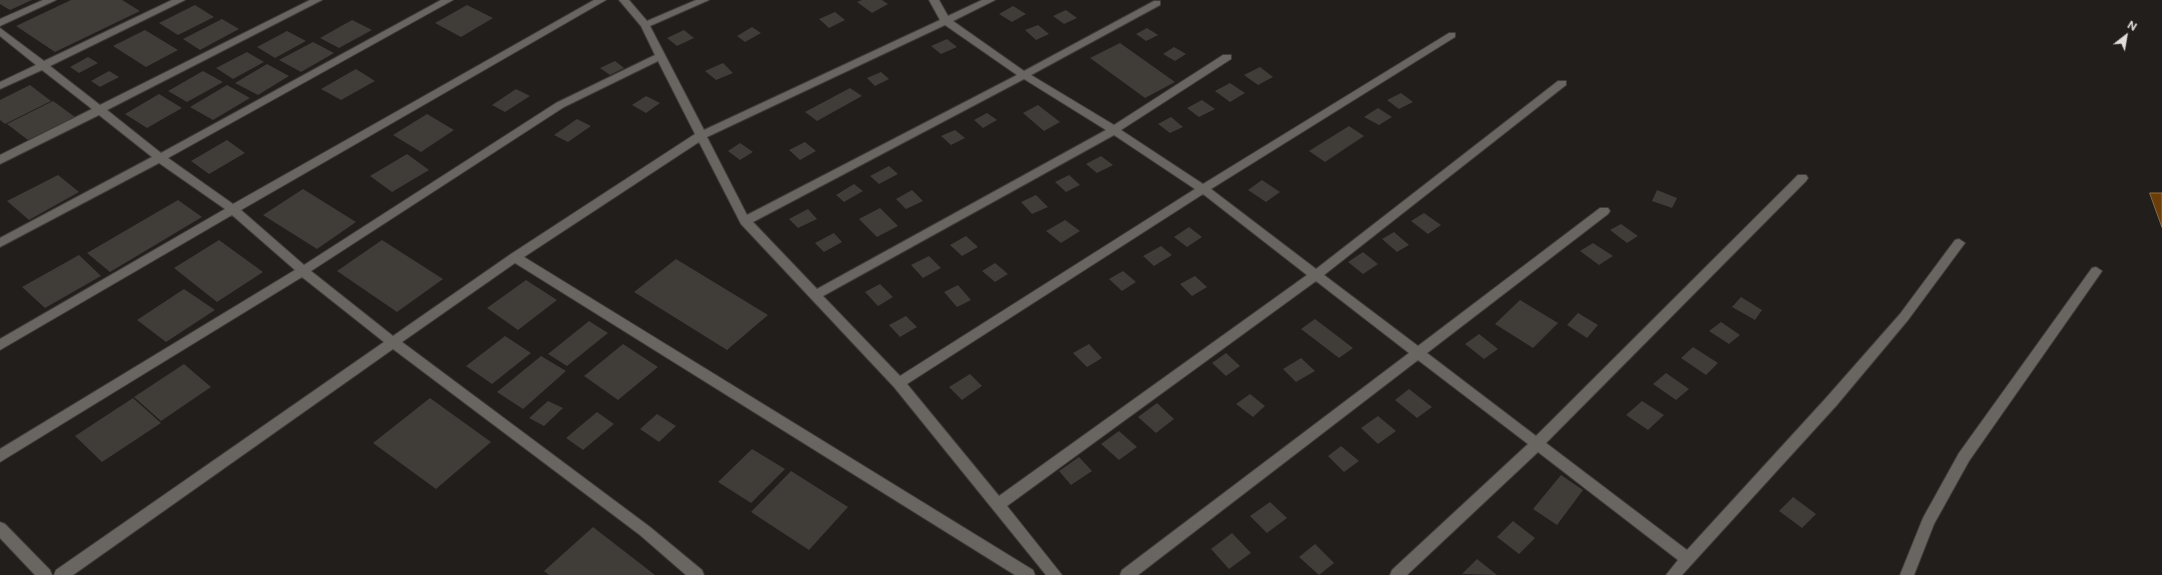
<!DOCTYPE html>
<style>
body{margin:0}
#map{position:relative;width:2162px;height:575px;overflow:hidden;background:#221e1b;font-family:"Public Sans",sans-serif}
canvas{display:block}
.north{position:absolute;left:2106px;top:16px;width:40px;height:40px;-webkit-text-stroke:3px #221e1b;paint-order:stroke;rotate:31deg;font-size:11px;font-weight:700;line-height:16px;text-align:center;color:#e1dfdc}
.north::after{content:'';display:block;margin:auto;width:14px;height:18px;background:#e1dfdc;clip-path:polygon(50% 0,100% 100%,50% 72%,0 100%)}
</style>
<div id="map">
<canvas width="2162" height="575"></canvas>
<div class="north">N</div>
</div>
<script>
const g = document.querySelector('canvas').getContext('2d');
g.lineJoin = 'round';
function fill(path, color) {
  g.fillStyle = color;
  g.fill(path, 'evenodd');
}
function stroke(path, color, width, dash) {
  g.strokeStyle = color;
  g.lineWidth = width;
  g.lineCap = dash ? 'butt' : 'round';
  g.setLineDash(dash || []);
  g.stroke(path);
}
const water = new Path2D(`
 M 2150,193 L 2162,193 L 2162,227 Z`);
const building = new Path2D(`
 M 0,0 L 32,0 L 10,10 L 0,4 Z
 M 71,0 L 122,0 L 140,11 L 55,52 L 16,26 Z
 M 862,0 L 882,0 L 888,4 L 872,13 L 857,2 Z
 M 195,5 L 214,17 L 178,35 L 159,23 Z
 M 467,5 L 493,18 L 461,37 L 435,23 Z
 M 1013,6 L 1026,14 L 1012,22 L 999,14 Z
 M 1066,10 L 1077,18 L 1064,24 L 1053,16 Z
 M 835,12 L 845,20 L 829,28 L 819,19 Z
 M 222,19 L 239,29 L 200,50 L 183,39 Z
 M 352,20 L 372,30 L 339,48 L 320,38 Z
 M 1038,25 L 1049,34 L 1036,40 L 1025,30 Z
 M 752,27 L 761,33 L 745,42 L 737,36 Z
 M 1147,28 L 1158,35 L 1146,41 L 1136,34 Z
 M 145,30 L 178,50 L 146,67 L 113,46 Z
 M 684,30 L 694,38 L 677,46 L 667,38 Z
 M 287,31 L 306,41 L 275,58 L 257,47 Z
 M 947,39 L 957,47 L 941,54 L 931,46 Z
 M 313,42 L 334,53 L 301,72 L 279,60 Z
 M 1120,43 L 1175,82 L 1145,98 L 1090,58 Z
 M 1174,47 L 1186,54 L 1175,61 L 1163,54 Z
 M 247,52 L 264,62 L 233,79 L 216,68 Z
 M 88,57 L 98,63 L 79,73 L 70,67 Z
 M 615,61 L 624,68 L 610,75 L 600,68 Z
 M 723,63 L 733,73 L 716,80 L 705,71 Z
 M 267,64 L 289,76 L 258,95 L 235,83 Z
 M 1260,67 L 1273,77 L 1258,85 L 1244,75 Z
 M 356,69 L 375,81 L 341,100 L 321,89 Z
 M 109,71 L 119,77 L 100,87 L 91,81 Z
 M 203,71 L 223,82 L 187,102 L 168,91 Z
 M 881,72 L 889,79 L 875,86 L 867,78 Z
 M 1230,83 L 1245,93 L 1230,102 L 1215,91 Z
 M 30,85 L 51,101 L 5,124 L 0,120 L 0,100 Z
 M 227,85 L 250,98 L 213,120 L 190,107 Z
 M 850,88 L 862,96 L 817,121 L 805,112 Z
 M 516,89 L 530,96 L 505,112 L 492,105 Z
 M 1401,93 L 1413,102 L 1399,109 L 1387,100 Z
 M 159,94 L 182,108 L 147,128 L 125,114 Z
 M 646,96 L 660,103 L 646,113 L 632,105 Z
 M 1202,100 L 1215,109 L 1199,117 L 1187,108 Z
 M 53,101 L 75,117 L 28,140 L 7,124 Z
 M 1038,105 L 1060,122 L 1044,131 L 1023,113 Z
 M 1378,108 L 1392,117 L 1379,125 L 1364,117 Z
 M 987,113 L 997,120 L 983,128 L 974,120 Z
 M 427,114 L 454,130 L 421,152 L 393,135 Z
 M 1171,117 L 1183,127 L 1170,133 L 1158,124 Z
 M 577,119 L 591,126 L 568,142 L 554,135 Z
 M 1349,126 L 1364,136 L 1325,162 L 1309,151 Z
 M 955,130 L 965,138 L 951,145 L 941,136 Z
 M 227,140 L 245,153 L 209,174 L 191,161 Z
 M 805,142 L 816,151 L 800,160 L 789,150 Z
 M 740,143 L 753,152 L 740,160 L 728,151 Z
 M 407,154 L 429,170 L 392,192 L 370,176 Z
 M 1101,156 L 1113,165 L 1097,173 L 1086,164 Z
 M 889,166 L 898,174 L 879,184 L 870,176 Z
 M 58,175 L 79,192 L 29,220 L 7,201 Z
 M 1069,175 L 1080,185 L 1066,192 L 1055,182 Z
 M 1262,180 L 1280,192 L 1266,202 L 1248,190 Z
 M 854,184 L 863,191 L 844,202 L 836,195 Z
 M 303,189 L 356,222 L 317,249 L 263,215 Z
 M 912,190 L 923,201 L 906,209 L 896,199 Z
 M 1657,190 L 1677,198 L 1672,208 L 1652,201 Z
 M 1036,195 L 1048,207 L 1032,214 L 1021,202 Z
 M 178,200 L 202,217 L 110,272 L 87,253 Z
 M 880,208 L 898,226 L 877,237 L 859,219 Z
 M 808,209 L 817,219 L 798,228 L 789,219 Z
 M 1424,213 L 1441,225 L 1428,234 L 1411,221 Z
 M 1065,220 L 1080,231 L 1061,243 L 1046,231 Z
 M 1621,224 L 1638,236 L 1627,243 L 1610,230 Z
 M 1189,227 L 1202,237 L 1187,247 L 1174,237 Z
 M 1394,232 L 1409,245 L 1397,252 L 1382,239 Z
 M 834,233 L 842,242 L 824,252 L 815,243 Z
 M 966,236 L 978,247 L 962,256 L 950,245 Z
 M 219,240 L 263,272 L 217,302 L 174,268 Z
 M 382,240 L 443,279 L 397,312 L 337,271 Z
 M 1593,243 L 1613,256 L 1599,265 L 1580,251 Z
 M 1161,246 L 1172,255 L 1154,266 L 1143,256 Z
 M 1363,252 L 1378,264 L 1363,274 L 1348,262 Z
 M 79,255 L 101,276 L 45,308 L 22,287 Z
 M 929,256 L 941,268 L 923,278 L 911,265 Z
 M 676,259 L 768,315 L 727,350 L 634,292 Z
 M 995,263 L 1008,274 L 995,282 L 982,271 Z
 M 1123,271 L 1136,282 L 1122,291 L 1109,279 Z
 M 1195,276 L 1207,287 L 1192,296 L 1180,284 Z
 M 526,280 L 557,300 L 518,330 L 487,308 Z
 M 880,284 L 893,297 L 878,306 L 865,292 Z
 M 958,285 L 971,300 L 957,307 L 944,292 Z
 M 184,289 L 215,310 L 166,342 L 137,320 Z
 M 1741,297 L 1762,310 L 1755,320 L 1732,307 Z
 M 1520,300 L 1558,323 L 1533,348 L 1495,324 Z
 M 1578,313 L 1598,325 L 1587,338 L 1567,325 Z
 M 906,316 L 917,327 L 900,337 L 889,325 Z
 M 1315,319 L 1353,348 L 1339,358 L 1301,329 Z
 M 589,321 L 608,333 L 567,366 L 548,354 Z
 M 1721,322 L 1740,335 L 1729,344 L 1709,331 Z
 M 1479,334 L 1498,349 L 1484,359 L 1465,344 Z
 M 505,336 L 531,353 L 492,384 L 466,366 Z
 M 623,344 L 658,367 L 618,400 L 584,376 Z
 M 1089,344 L 1102,358 L 1087,367 L 1073,353 Z
 M 1693,347 L 1718,363 L 1706,375 L 1681,358 Z
 M 1226,353 L 1240,366 L 1226,376 L 1212,363 Z
 M 541,356 L 566,371 L 523,409 L 497,392 Z
 M 1301,358 L 1315,371 L 1296,382 L 1283,369 Z
 M 184,364 L 211,387 L 161,421 L 134,397 Z
 M 1666,373 L 1689,389 L 1676,400 L 1653,384 Z
 M 970,374 L 982,386 L 962,400 L 949,387 Z
 M 1409,389 L 1432,407 L 1417,418 L 1395,400 Z
 M 1250,394 L 1265,406 L 1253,417 L 1236,404 Z
 M 133,398 L 161,423 L 102,462 L 75,436 Z
 M 430,398 L 491,442 L 436,489 L 373,443 Z
 M 548,401 L 563,408 L 544,426 L 529,418 Z
 M 1642,401 L 1664,415 L 1648,430 L 1626,415 Z
 M 1157,403 L 1174,419 L 1156,433 L 1138,417 Z
 M 597,412 L 614,424 L 583,450 L 566,438 Z
 M 657,414 L 676,426 L 659,442 L 640,429 Z
 M 1378,416 L 1396,431 L 1378,444 L 1361,428 Z
 M 1119,431 L 1137,447 L 1119,460 L 1101,444 Z
 M 1341,446 L 1359,461 L 1344,472 L 1328,456 Z
 M 752,449 L 785,469 L 751,503 L 718,482 Z
 M 1079,457 L 1092,471 L 1071,485 L 1059,471 Z
 M 791,471 L 848,507 L 809,550 L 751,512 Z
 M 1561,475 L 1583,490 L 1557,525 L 1533,509 Z
 M 1793,497 L 1816,514 L 1802,528 L 1779,511 Z
 M 1270,502 L 1287,518 L 1267,533 L 1250,516 Z
 M 1513,521 L 1535,538 L 1519,554 L 1497,537 Z
 M 593,527 L 655,575 L 549,575 L 544,571 Z
 M 1232,533 L 1251,553 L 1229,569 L 1211,549 Z
 M 1315,544 L 1334,563 L 1319,575 L 1299,557 Z
 M 1477,559 L 1497,575 L 1462,574 Z`);
const minor = new Path2D(`
 M 43,0 L 56,0 L 0,26 L 0,19 Z
 M 172,0 L 185,0 L 50,66 L 100,105 L 310,0 L 322,0 L 107,110 L 161,153 L 441,0 L 453,0 L 168,158 L 233,204 L 594,0 L 606,0 L 241,210 L 304,265 L 556,103 L 655,55 L 641,26 L 619,0 L 629,0 L 647,21 L 696,0 L 709,0 L 650,26 L 704,130 L 940,20 L 929,0 L 939,0 L 948,16 L 982,0 L 995,0 L 953,21 L 1024,71 L 1154,1 L 1160,1 L 1160,5 L 1031,75 L 1114,125 L 1223,55 L 1231,55 L 1231,59 L 1121,130 L 1203,184 L 1449,33 L 1455,33 L 1455,37 L 1211,189 L 1316,269 L 1558,81 L 1566,81 L 1566,85 L 1324,275 L 1418,346 L 1600,208 L 1608,208 L 1610,211 L 1608,214 L 1427,353 L 1536,436 L 1798,175 L 1806,175 L 1808,178 L 1806,181 L 1546,443 L 1687,550 L 1826,398 L 1900,314 L 1955,240 L 1959,239 L 1965,243 L 1908,320 L 1836,406 L 1682,575 L 1666,575 L 1678,560 L 1538,452 L 1407,575 L 1390,575 L 1392,570 L 1528,444 L 1418,360 L 1138,575 L 1120,575 L 1122,570 L 1409,353 L 1316,281 L 1007,506 L 1062,575 L 1046,575 L 894,387 L 741,224 L 699,142 L 524,257 L 1033,570 L 1035,575 L 1015,575 L 515,263 L 402,342 L 650,527 L 702,570 L 704,575 L 686,575 L 640,535 L 393,349 L 73,575 L 54,575 L 56,570 L 384,342 L 302,277 L 0,462 L 0,449 L 295,270 L 232,215 L 0,350 L 0,339 L 225,209 L 159,163 L 0,247 L 0,238 L 152,157 L 99,115 L 0,164 L 0,155 L 92,109 L 42,70 L 0,89 L 0,82 L 36,65 L 0,36 L 0,28 L 44,61 ZM 945,25 L 1017,75 L 747,215 L 707,137 ZM 658,61 L 695,134 L 511,254 L 393,336 L 311,271 L 564,107 ZM 1024,79 L 1106,130 L 817,289 L 753,222 ZM 1114,135 L 1195,189 L 900,376 L 823,296 ZM 1203,194 L 1307,275 L 999,496 L 907,384 Z
 M 2096,267 L 2102,271 L 2100,274 L 1969,461 L 1934,524 L 1914,575 L 1900,575 L 1923,518 L 1959,453 L 2092,268 Z
 M 0,522 L 5,524 L 50,570 L 52,575 L 35,575 L 0,538 Z`);
fill(water, '#6b3e09');
stroke(water, '#8e6e48', 1);
fill(building, '#403c38');
stroke(minor, '#3e3c39', 2);
fill(minor, '#696561');
</script>
